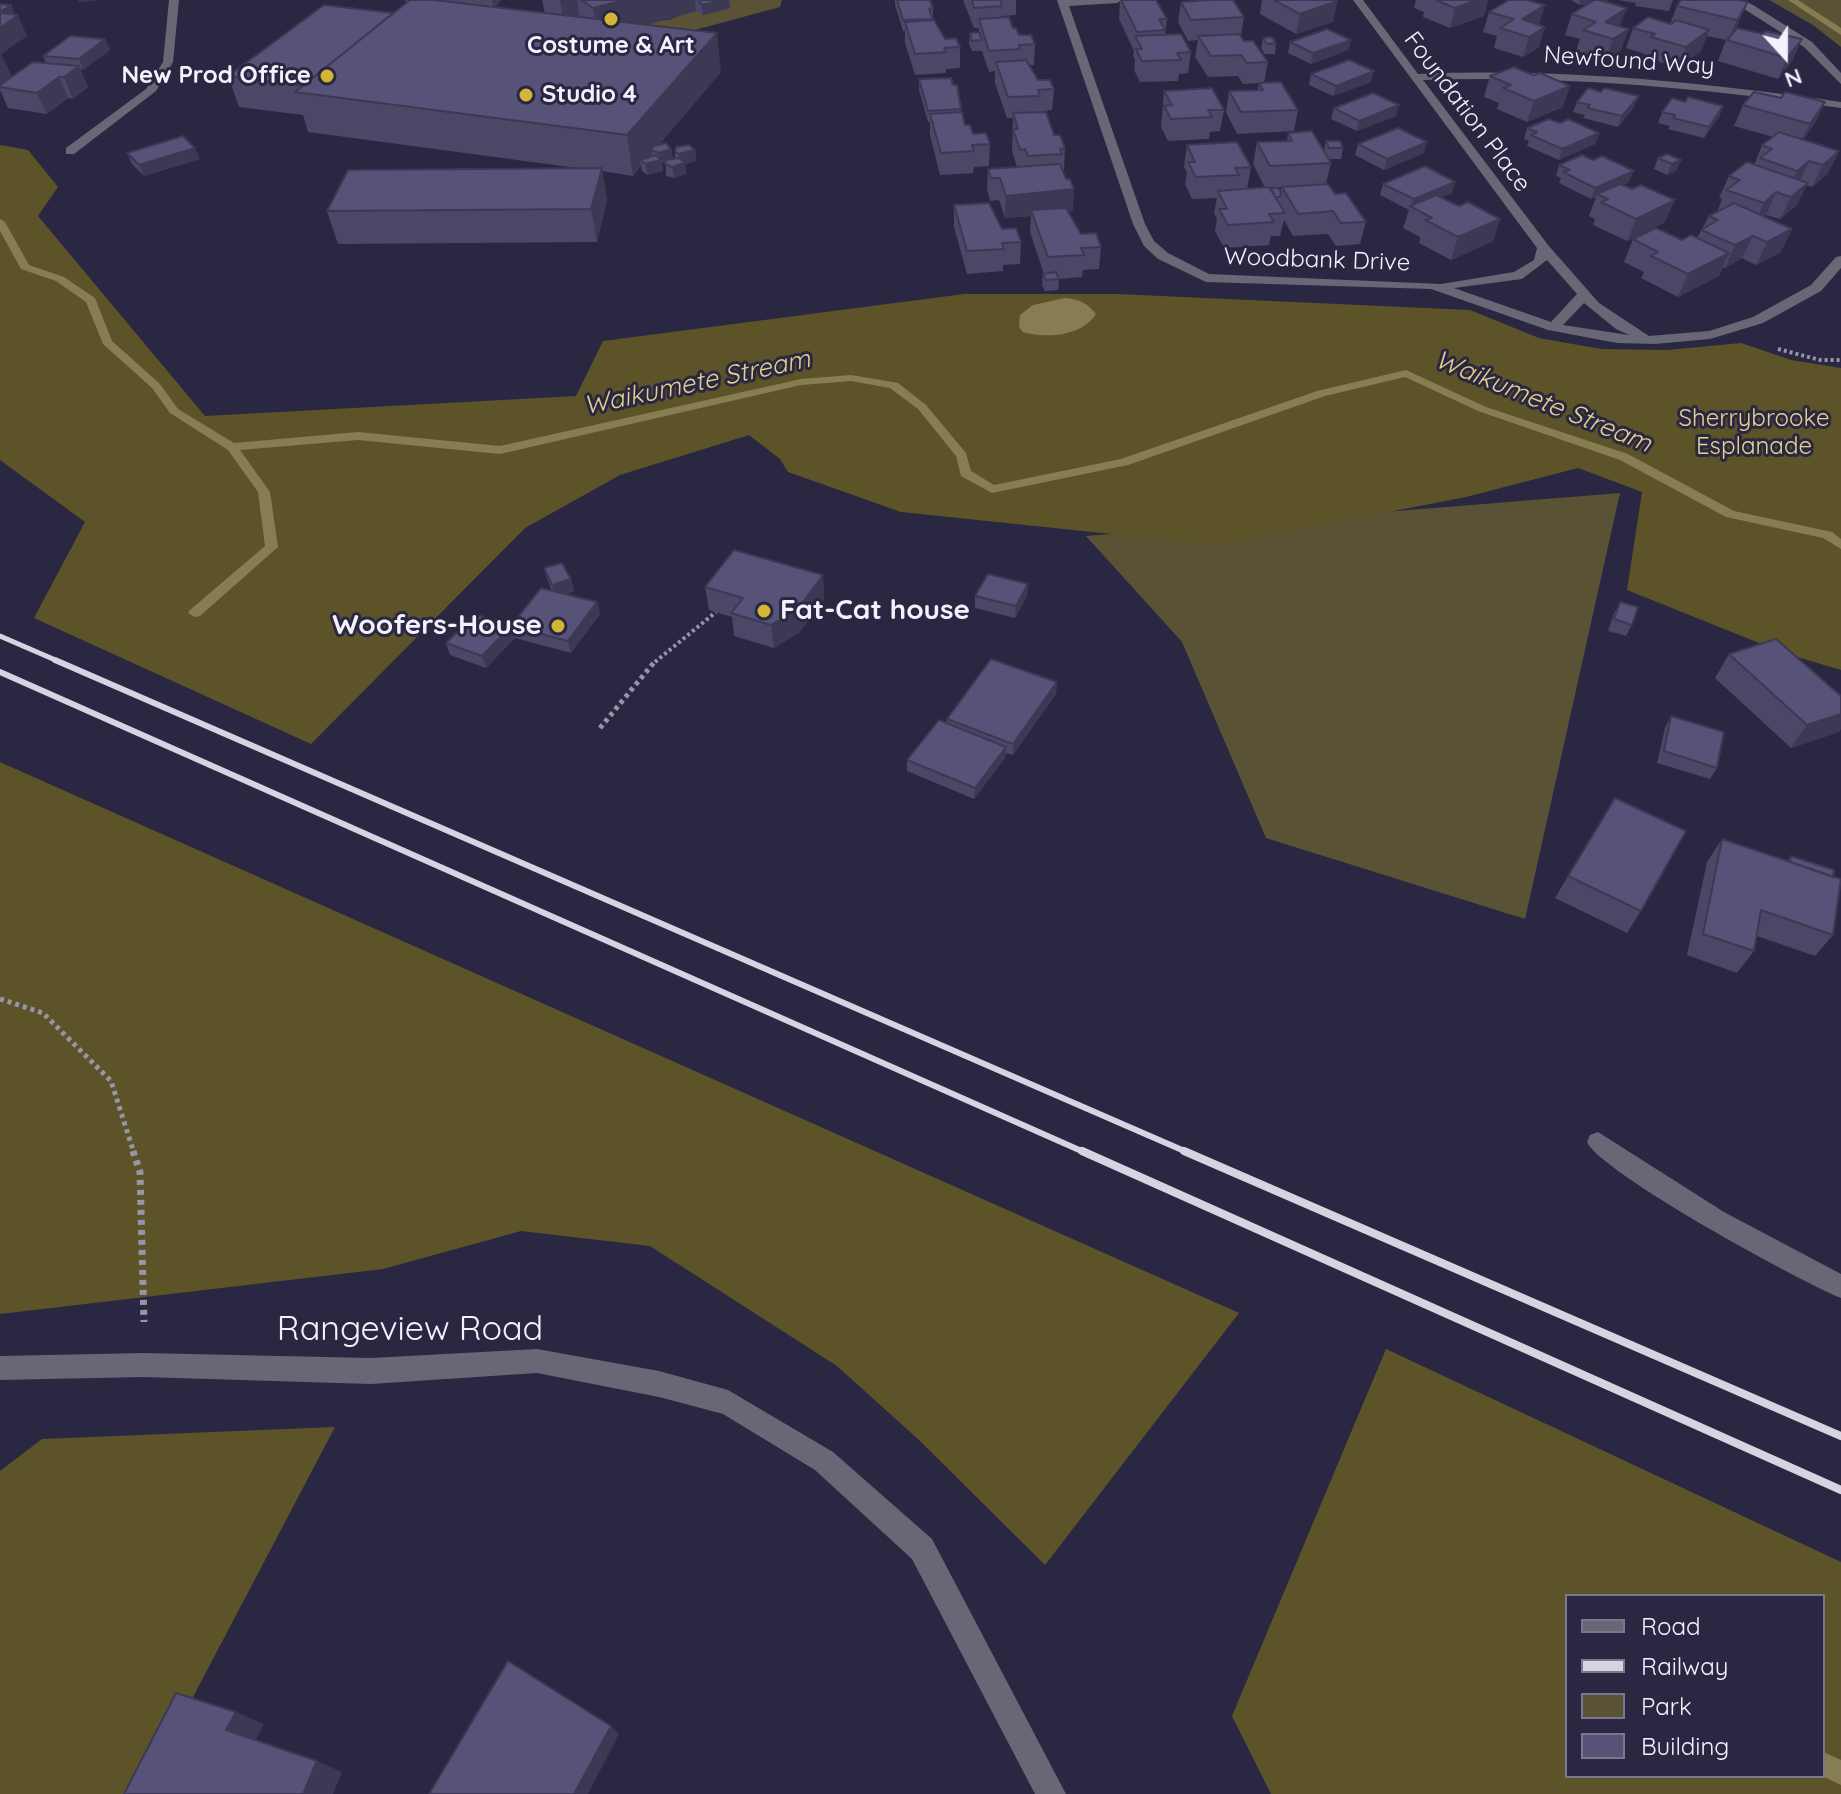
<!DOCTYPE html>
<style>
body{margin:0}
#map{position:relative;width:1841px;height:1794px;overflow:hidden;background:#2a2742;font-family:Quicksand,sans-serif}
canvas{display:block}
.legend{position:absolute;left:1565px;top:1594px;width:260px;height:184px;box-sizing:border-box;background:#2a2742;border:2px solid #7a788d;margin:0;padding:10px 14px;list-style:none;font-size:24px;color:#f2f2fd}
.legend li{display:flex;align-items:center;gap:16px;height:40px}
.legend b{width:40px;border:2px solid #7a788d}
.north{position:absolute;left:1745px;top:16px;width:80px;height:80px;-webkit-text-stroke:6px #2a2742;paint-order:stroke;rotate:159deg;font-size:22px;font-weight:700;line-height:32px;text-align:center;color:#f2f2fd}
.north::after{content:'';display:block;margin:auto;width:28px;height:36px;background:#f2f2fd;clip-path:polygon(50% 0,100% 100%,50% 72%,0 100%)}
</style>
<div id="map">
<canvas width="1841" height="1794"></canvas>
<ul class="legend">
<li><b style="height:10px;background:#686775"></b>Road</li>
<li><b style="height:10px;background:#d5d5e2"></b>Railway</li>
<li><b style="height:22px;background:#595235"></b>Park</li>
<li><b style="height:22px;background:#565278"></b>Building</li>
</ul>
<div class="north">N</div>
</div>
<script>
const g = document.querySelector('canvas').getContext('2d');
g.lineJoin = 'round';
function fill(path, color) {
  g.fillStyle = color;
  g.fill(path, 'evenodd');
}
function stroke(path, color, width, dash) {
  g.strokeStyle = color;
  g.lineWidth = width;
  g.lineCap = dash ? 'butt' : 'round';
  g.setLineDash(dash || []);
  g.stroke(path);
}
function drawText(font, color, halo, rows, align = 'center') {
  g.font = font + ' Quicksand,sans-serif';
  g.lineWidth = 6;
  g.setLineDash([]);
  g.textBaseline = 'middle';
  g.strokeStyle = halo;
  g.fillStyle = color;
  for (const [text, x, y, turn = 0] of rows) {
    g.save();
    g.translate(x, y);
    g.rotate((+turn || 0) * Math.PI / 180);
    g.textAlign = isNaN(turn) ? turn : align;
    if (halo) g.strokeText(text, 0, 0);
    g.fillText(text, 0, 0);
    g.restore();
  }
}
const green = new Path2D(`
 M 718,0 L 782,0 L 780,7 L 632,47 L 598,38 L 655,21 L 669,20 Z
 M 1769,0 L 1841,0 L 1841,47 L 1813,25 Z
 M 1620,493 L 1525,919 L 1266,838 L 1182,642 L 1086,536 Z`);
const forest = new Path2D(`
 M 0,145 L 28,150 L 58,187 L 38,216 L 205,416 L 576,396 L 603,341 L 964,294 L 1117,294 L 1470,310 L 1539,338 L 1601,349 L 1667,350 L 1741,343 L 1791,360 L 1841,368 L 1841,670 L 1784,653 L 1627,590 L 1642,492 L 1578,468 L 1466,497 L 1217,545 L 901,512 L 788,472 L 780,459 L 749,435 L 620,475 L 525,528 L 311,744 L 34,618 L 85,522 L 0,460 Z
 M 0,762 L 1239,1313 L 1045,1565 L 920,1441 L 837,1366 L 650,1246 L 521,1231 L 383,1269 L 0,1314 Z
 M 1386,1349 L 1841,1562 L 1841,1794 L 1271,1794 L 1232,1716 ZM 1567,1596 L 1823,1596 L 1823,1776 L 1567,1776 Z
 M 335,1427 L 142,1794 L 0,1794 L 0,1471 L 42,1439 Z`);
const water = new Path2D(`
 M 1065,298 C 1079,299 1087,303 1096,314 C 1082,336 1047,339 1023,332 L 1019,327 L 1020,315 L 1033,305 Z`);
const stream = new Path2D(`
 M 1788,0 L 1798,0 L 1841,28 L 1841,35 Z
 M 0,219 L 5,222 L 29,265 L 64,277 L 95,298 L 112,341 L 160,384 L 178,409 L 234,443 L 358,432 L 500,446 L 801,379 L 851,375 L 898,383 L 926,405 L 966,453 L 971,471 L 994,485 L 1121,459 L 1317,391 L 1406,370 L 1486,407 L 1628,454 L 1734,511 L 1832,532 L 1841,539 L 1841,549 L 1823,538 L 1726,517 L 1620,460 L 1478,411 L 1405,377 L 1325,396 L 1128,465 L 992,493 L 961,476 L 956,456 L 918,409 L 890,388 L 851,381 L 801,385 L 500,454 L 358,440 L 240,450 L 270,492 L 278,547 L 200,616 L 195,617 L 188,613 L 190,610 L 265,546 L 258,492 L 228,450 L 170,413 L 152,388 L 103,344 L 86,302 L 56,281 L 21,269 L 0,231 Z
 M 1823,1752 L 1841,1760 L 1841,1785 L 1822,1776 Z`);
const pathFar2 = new Path2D(`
 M 1778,349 L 1820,360 L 1841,360
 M 655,662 L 716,612`);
const pathFar1 = new Path2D(`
 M 600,728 L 656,660
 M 0,999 L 43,1013 L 111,1081 L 134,1153`);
const path = new Path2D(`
 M 133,1151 L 140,1172 L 144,1322`);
const minor = new Path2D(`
 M 169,0 L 179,0 L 173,62 L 156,91 L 74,154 L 66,154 L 66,148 L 146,89 L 163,62 Z
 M 1057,0 L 1122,0 L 1117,3 L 1069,6 L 1145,224 L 1154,241 L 1168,253 L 1209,274 L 1441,284 L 1514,272 L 1534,260 L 1537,248 L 1353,0 L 1363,0 L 1418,74 C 1561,68 1700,82 1841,102 L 1841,108 C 1702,88 1564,75 1423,80 L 1548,245 L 1599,303 L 1649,336 L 1709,331 L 1753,317 L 1811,285 L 1836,257 L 1841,256 L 1841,268 L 1821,291 L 1763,323 L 1710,339 L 1655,344 L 1617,343 L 1548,330 L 1431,289 L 1206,282 L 1158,259 L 1144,246 L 1133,224 ZM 1547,260 L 1577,294 L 1551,322 L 1454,288 L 1522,279 ZM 1584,303 L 1616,329 L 1629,335 L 1563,325 Z
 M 1730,0 L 1743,0 L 1753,5 L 1812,42 L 1841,73 L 1841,84 L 1804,47 Z
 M 1598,1132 L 1724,1212 L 1841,1274 L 1841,1298 C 1801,1282 1601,1173 1587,1142 L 1590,1135 Z
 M 537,1349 L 659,1371 L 728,1390 L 833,1452 L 932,1539 L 1066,1794 L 1035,1794 L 912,1559 L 815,1470 L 723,1414 L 659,1397 L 537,1373 L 371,1384 L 143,1377 L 0,1380 L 0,1356 L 143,1353 L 371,1358 Z`);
const railFar2 = new Path2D(`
 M 0,636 L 60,662`);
const railFar1 = new Path2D(`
 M 55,660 L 1189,1153
 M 0,672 L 1086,1153`);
const rail = new Path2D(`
 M 1082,1151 L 1841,1490
 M 1184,1151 L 1841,1436`);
const wall = new Path2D(`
 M 405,0 L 501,0 L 495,7 L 545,13 L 542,0 L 729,0 L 730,8 L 703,15 L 697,11 L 647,25 L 721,72 L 659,144 L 671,149 L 673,159 L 675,158 L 675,152 L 695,150 L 696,161 L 685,164 L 686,174 L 674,178 L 666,176 L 666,162 L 662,163 L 663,171 L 647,175 L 642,171 L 641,166 L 633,176 L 602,171 L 607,200 L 597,242 L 338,244 L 327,211 L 577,168 L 308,132 L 303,115 L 239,107 L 228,76 L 393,13 L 406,3 Z
 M 895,0 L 930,0 L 933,8 L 933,20 L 945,39 L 960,47 L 960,68 L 946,69 L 946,73 L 915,75 L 905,43 L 905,31 L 903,31 L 895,5 Z
 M 963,0 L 1016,0 L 1016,15 L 1002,16 L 1002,18 L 1019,35 L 1035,44 L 1034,65 L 1029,65 L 1038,80 L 1054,89 L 1052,110 L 1039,112 L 1054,135 L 1065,148 L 1064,170 L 1062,170 L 1073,211 L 1068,211 L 1081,234 L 1101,247 L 1099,269 L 1083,270 L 1082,277 L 1059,279 L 1058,290 L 1045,291 L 1042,285 L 1043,274 L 1044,274 L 1030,232 L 1031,216 L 1005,218 L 999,200 L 990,201 L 987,190 L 988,169 L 1017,167 L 1012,151 L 1013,118 L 1007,118 L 995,83 L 995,71 L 989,72 L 982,51 L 972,51 L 969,44 L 970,33 L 979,32 L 979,28 L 974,28 Z
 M 1120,0 L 1156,0 L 1167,19 L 1165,34 L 1191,52 L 1188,73 L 1179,74 L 1178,81 L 1140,82 L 1134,70 L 1135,60 L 1133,56 L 1134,51 L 1119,19 Z
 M 1208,0 L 1233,0 L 1244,17 L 1241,36 L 1244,41 L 1268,62 L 1264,83 L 1298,110 L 1294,131 L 1237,134 L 1226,112 L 1229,91 L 1258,90 L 1259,83 L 1243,84 L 1238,76 L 1208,77 L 1195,57 L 1198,40 L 1188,41 L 1178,22 L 1181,2 Z
 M 1262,0 L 1334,0 L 1337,1 L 1333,22 L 1296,34 L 1260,14 Z
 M 1416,0 L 1488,0 L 1484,16 L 1450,28 L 1423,17 L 1424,12 L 1414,8 Z
 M 1571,0 L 1608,0 L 1608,2 L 1620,27 L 1621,50 L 1606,60 L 1576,51 L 1580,39 L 1565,35 L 1572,14 L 1587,5 L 1579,5 Z
 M 1617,0 L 1673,0 L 1669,11 L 1635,6 L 1636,3 Z
 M 1738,0 L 1739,22 L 1734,32 L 1793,60 L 1778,79 L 1718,61 L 1726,40 L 1707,36 L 1701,51 L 1678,68 L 1644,57 L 1645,54 L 1626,48 L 1633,28 L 1670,24 L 1677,6 Z
 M 0,4 L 16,15 L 27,36 L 1,54 L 12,77 L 46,63 L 43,56 L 105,39 L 110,50 L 83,70 L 80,69 L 88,87 L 73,99 L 68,98 L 47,114 L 8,108 L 0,90 Z
 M 1489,12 L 1539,25 L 1539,47 L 1523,57 L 1494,48 L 1497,36 L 1483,32 Z
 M 1263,38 L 1276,43 L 1275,54 L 1265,54 L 1261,48 Z
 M 1351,40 L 1348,50 L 1311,64 L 1288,53 L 1290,42 Z
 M 1311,74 L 1371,82 L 1333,96 L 1309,85 Z
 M 1490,76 L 1563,107 L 1527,122 L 1497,109 L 1499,103 L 1484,97 Z
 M 919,79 L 957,85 L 961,112 L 965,125 L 973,134 L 990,144 L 989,166 L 974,167 L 973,173 L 940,175 L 930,135 L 930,122 L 928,122 L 919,90 Z
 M 1164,91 L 1224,110 L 1220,131 L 1210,132 L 1209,139 L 1168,141 L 1161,127 Z
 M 1781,98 L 1825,102 L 1815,123 L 1803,140 L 1839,151 L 1828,173 L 1812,187 L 1806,185 L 1797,205 L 1780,219 L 1766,215 L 1764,217 L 1781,252 L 1756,265 L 1742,258 L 1725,268 L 1723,267 L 1719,276 L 1678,297 L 1641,278 L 1644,272 L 1624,262 L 1633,239 L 1682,240 L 1697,238 L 1709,216 L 1717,212 L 1722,199 L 1719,198 L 1729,176 L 1754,165 L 1762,145 L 1773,137 L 1734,126 L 1743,105 Z
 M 1577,102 L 1634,107 L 1618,127 L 1583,118 L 1585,115 L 1573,112 Z
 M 1685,102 L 1723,106 L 1719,117 L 1704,138 L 1668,129 L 1670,126 L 1658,123 L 1662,112 Z
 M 1334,108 L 1396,116 L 1357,131 L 1331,119 Z
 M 1560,123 L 1599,133 L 1595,144 L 1559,160 L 1527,146 L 1529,141 L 1524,139 L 1527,128 Z
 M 1288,133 L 1324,151 L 1326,141 L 1343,148 L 1341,159 L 1328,159 L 1331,163 L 1326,184 L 1335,194 L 1366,222 L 1360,244 L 1336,246 L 1328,234 L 1293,236 L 1284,220 L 1280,236 L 1271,236 L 1269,245 L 1224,248 L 1215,231 L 1217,219 L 1214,213 L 1217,198 L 1192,199 L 1185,184 L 1187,172 L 1184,167 L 1187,145 L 1251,167 L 1247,189 L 1265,188 L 1253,164 L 1257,142 L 1287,141 ZM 1281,187 L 1281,192 L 1270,188 Z
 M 1358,144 L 1424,153 L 1384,170 L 1355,155 Z
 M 127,153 L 200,159 L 144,176 L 132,164 Z
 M 1658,158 L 1681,160 L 1676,171 L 1667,175 L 1654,169 Z
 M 1559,165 L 1629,182 L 1623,185 L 1665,222 L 1627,241 L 1593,225 L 1595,219 L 1589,216 L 1596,197 L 1591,199 L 1559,183 L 1561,178 L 1556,176 Z
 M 1383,184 L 1452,193 L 1441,197 L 1459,206 L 1500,219 L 1493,241 L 1451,260 L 1419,243 L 1420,237 L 1403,228 L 1409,210 L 1380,195 Z
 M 954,205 L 1002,229 L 1021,242 L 1020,264 L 1003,265 L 1003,271 L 967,274 L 954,227 Z
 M 544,568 L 571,579 L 574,591 L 565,594 L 597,602 L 600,614 L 571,653 L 515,638 L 486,668 L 450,655 L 446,643 L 511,626 L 552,591 L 547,579 Z
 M 823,575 L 824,599 L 800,632 L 774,648 L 734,636 L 732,617 L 709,610 L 705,587 Z
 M 1028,584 L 1027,596 L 1015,618 L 975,608 L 975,596 Z
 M 1620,602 L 1632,625 L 1626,636 L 1608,631 L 1614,613 Z
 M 1729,654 L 1839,732 L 1791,748 L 1715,678 Z
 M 1057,682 L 1056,694 L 1013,755 L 1006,753 L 1005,758 L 974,799 L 907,771 L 907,760 L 946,723 L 947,719 Z
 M 1671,716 L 1717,768 L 1710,779 L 1657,763 L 1665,728 Z
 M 1722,839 L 1787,861 L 1791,856 L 1833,877 L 1833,935 L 1815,956 L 1757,936 L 1754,951 L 1737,973 L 1687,955 L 1707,862 Z
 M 1568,876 L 1641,911 L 1627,933 L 1555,898 Z`);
const shadedWall = new Path2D(`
 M 78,0 L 102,0 L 79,2 Z
 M 492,0 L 501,0 L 494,9 Z
 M 560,0 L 577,0 L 581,25 L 565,29 Z
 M 625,0 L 695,0 L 696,10 L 697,11 L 598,38 L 593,8 Z
 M 721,0 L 729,0 L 730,8 L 703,15 L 702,5 Z
 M 1477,0 L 1488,0 L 1484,16 L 1450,28 L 1455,8 Z
 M 1580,0 L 1608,0 L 1608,3 L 1579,5 Z
 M 1337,1 L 1333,22 L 1296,34 L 1300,14 Z
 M 1748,2 L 1739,22 L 1728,41 L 1737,20 Z
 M 11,5 L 16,16 L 18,15 L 27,36 L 1,54 L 12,78 L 0,87 L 0,12 Z
 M 1545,5 L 1539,26 L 1522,19 Z
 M 1627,8 L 1619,28 L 1605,22 Z
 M 1545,27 L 1539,47 L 1523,57 L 1529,37 Z
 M 1629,29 L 1621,50 L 1606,60 L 1613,39 Z
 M 1709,30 L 1701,51 L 1678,68 L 1686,47 Z
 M 717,33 L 721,72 L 654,151 L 651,150 L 652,154 L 644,163 L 640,160 L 641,166 L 633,176 L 627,135 Z
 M 105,39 L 110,50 L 83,70 L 79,59 Z
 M 1802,39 L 1793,60 L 1778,79 L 1787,58 Z
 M 1351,40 L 1348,50 L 1311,64 L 1313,53 Z
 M 79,66 L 88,87 L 73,99 L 64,77 Z
 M 1374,71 L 1371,82 L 1333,96 L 1336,86 Z
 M 59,77 L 68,98 L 47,114 L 37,93 Z
 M 1570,86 L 1563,107 L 1527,122 L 1534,101 Z
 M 1639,96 L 1634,107 L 1618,127 L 1622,116 Z
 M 1825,102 L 1815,123 L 1799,145 L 1810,124 Z
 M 1399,105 L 1396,116 L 1357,131 L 1359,121 Z
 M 1723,106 L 1719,117 L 1704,138 L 1709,127 Z
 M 1599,133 L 1595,144 L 1559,160 L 1562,149 Z
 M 1427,142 L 1424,153 L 1384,170 L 1387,159 Z
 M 195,148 L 200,159 L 144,176 L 139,165 Z
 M 671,149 L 673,160 L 662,163 L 663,171 L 647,175 L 646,164 L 660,160 L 659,153 Z
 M 695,150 L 696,161 L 685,164 L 686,174 L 674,178 L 672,167 L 681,164 L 679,154 Z
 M 1839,151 L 1828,173 L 1812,187 L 1823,165 Z
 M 1681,160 L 1676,171 L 1667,175 L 1672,164 Z
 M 1809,161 L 1799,183 L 1786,193 L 1797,171 Z
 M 602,168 L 607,200 L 597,242 L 591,209 Z
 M 1634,171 L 1629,182 L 1599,195 L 1597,194 L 1596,197 L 1591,199 L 1595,188 Z
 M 1455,182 L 1452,193 L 1415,209 L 1411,207 L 1414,199 Z
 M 1808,183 L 1797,205 L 1780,219 L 1791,197 Z
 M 1074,189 L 1073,211 L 1033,215 L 1031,210 L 1031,216 L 1005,218 L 1006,196 Z
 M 1776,192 L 1766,215 L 1754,225 L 1764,203 Z
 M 1675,200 L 1665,222 L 1627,241 L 1636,219 Z
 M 1500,219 L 1493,241 L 1451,260 L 1458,237 Z
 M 1792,229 L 1781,252 L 1756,265 L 1767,242 Z
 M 1753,236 L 1742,258 L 1725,268 L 1735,245 Z
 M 1729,253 L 1719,276 L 1678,297 L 1688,274 Z
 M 823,575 L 824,599 L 800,632 L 774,648 L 771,625 Z
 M 571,579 L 574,591 L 555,596 L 552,585 Z
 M 1028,584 L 1027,596 L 1015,618 L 1016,606 Z
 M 597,602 L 600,614 L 571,653 L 568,641 Z
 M 511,626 L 515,638 L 486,668 L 482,656 Z
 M 1057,682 L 1056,694 L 1013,755 L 1013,744 Z
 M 1841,714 L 1841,729 L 1839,732 L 1791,748 L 1807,725 Z
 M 1006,747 L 1005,758 L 974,799 L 975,788 Z
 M 236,1712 L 264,1724 L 255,1741 L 226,1730 Z
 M 611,1726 L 619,1734 L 588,1794 L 574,1794 Z
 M 317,1761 L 342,1772 L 333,1794 L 303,1794 Z`);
const building = new Path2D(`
 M 410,0 L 434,0 L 717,33 L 627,135 L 295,92 Z
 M 582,0 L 625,0 L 593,8 Z
 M 699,0 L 721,0 L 702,5 L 700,3 Z
 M 897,0 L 930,0 L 933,8 L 929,9 L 933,19 L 903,20 Z
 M 972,0 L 1000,0 L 1002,6 L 974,8 Z
 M 1121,0 L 1156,0 L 1167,19 L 1159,19 L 1165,30 L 1137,32 Z
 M 1211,0 L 1233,0 L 1244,17 L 1191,20 L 1181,2 Z
 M 1274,0 L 1334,0 L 1337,1 L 1300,14 Z
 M 1436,0 L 1477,0 L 1455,8 Z
 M 1509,0 L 1527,0 L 1545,5 L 1522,19 L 1545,27 L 1529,37 L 1500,28 L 1514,19 L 1489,12 Z
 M 1594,0 L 1599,0 L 1627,8 L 1605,22 L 1629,29 L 1613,39 L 1583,30 L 1596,22 L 1572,14 Z
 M 1681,0 L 1738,0 L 1748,2 L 1737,20 L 1677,6 Z
 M 0,4 L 11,5 L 0,12 Z
 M 324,5 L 393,13 L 303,86 L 228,76 Z
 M 0,13 L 18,15 L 0,28 Z
 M 1009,17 L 1013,28 L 1016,28 L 1019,35 L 1031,35 L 1035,44 L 1019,45 L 1020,49 L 989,51 L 979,19 Z
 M 1648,17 L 1671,24 L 1676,20 L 1709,30 L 1686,47 L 1651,37 L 1655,34 L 1633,28 Z
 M 934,20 L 945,39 L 956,38 L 960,47 L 944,48 L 946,52 L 915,54 L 905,22 Z
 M 1737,28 L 1763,34 L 1765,31 L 1802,39 L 1787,58 L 1727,40 Z
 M 1327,29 L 1351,40 L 1313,53 L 1290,42 Z
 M 979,32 L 982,40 L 972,41 L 970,33 Z
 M 1181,34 L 1191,52 L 1177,53 L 1181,60 L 1142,61 L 1136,49 L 1142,49 L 1135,36 Z
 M 1239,34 L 1244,41 L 1253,41 L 1268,62 L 1247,63 L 1241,55 L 1211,56 L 1198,36 Z
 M 70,36 L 105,39 L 79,59 L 43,56 Z
 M 1272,37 L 1276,43 L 1267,44 L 1263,38 Z
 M 1026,60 L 1038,80 L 1050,80 L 1054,89 L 1038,90 L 1040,96 L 1008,97 L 996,62 Z
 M 1349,60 L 1374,71 L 1336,86 L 1311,74 Z
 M 33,62 L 79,66 L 64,77 L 59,77 L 37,93 L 0,87 L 0,85 Z
 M 1514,67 L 1533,75 L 1540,73 L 1570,86 L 1534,101 L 1503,88 L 1511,85 L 1490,76 Z
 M 951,78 L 953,85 L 957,85 L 961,109 L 928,111 L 919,79 Z
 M 1281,82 L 1298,110 L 1241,112 L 1229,91 L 1263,90 L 1259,83 Z
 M 1212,88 L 1224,110 L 1208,110 L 1212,117 L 1171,119 L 1164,106 L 1172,105 L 1164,91 Z
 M 1588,88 L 1601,92 L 1604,88 L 1639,96 L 1622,116 L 1587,108 L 1590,105 L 1577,102 Z
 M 1754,92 L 1781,98 L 1785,92 L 1825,102 L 1810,124 L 1743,105 Z
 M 1373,93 L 1399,105 L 1359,121 L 1334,108 Z
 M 1688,97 L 1723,106 L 1709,127 L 1673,118 L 1675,115 L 1662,112 L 1672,98 L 1685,102 Z
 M 962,112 L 965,125 L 970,125 L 973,134 L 986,133 L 990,144 L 972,145 L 974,151 L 941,153 L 930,114 Z
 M 1046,112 L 1054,135 L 1060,135 L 1065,148 L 1060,149 L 1062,154 L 1028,156 L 1025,149 L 1020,150 L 1013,129 L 1018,129 L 1013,113 Z
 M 1549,119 L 1560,123 L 1568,119 L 1599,133 L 1562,149 L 1531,135 L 1537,132 L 1527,128 Z
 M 1398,128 L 1427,142 L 1387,159 L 1358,144 Z
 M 1312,131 L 1331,163 L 1270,166 L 1257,142 L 1292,141 L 1288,133 Z
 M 1779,132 L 1839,151 L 1823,165 L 1809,161 L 1797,171 L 1760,158 L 1772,149 L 1762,145 Z
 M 183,136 L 195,148 L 139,165 L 127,153 Z
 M 1326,141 L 1340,141 L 1343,148 L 1329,148 Z
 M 1237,142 L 1251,167 L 1235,168 L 1239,175 L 1196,177 L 1188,162 L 1195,162 L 1187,145 Z
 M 666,143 L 671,149 L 659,153 L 651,150 L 653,146 Z
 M 689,145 L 695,150 L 679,154 L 675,152 L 676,147 Z
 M 1667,154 L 1681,160 L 1672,164 L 1658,158 Z
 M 656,155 L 661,160 L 646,164 L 640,160 Z
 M 1582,155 L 1593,160 L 1602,156 L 1634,171 L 1595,188 L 1563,172 L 1570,170 L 1559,165 Z
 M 679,158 L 685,163 L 672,167 L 665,164 L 666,160 Z
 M 1747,162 L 1808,183 L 1791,197 L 1776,192 L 1764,203 L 1726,190 L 1740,180 L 1729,176 Z
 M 1060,164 L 1066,179 L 1070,179 L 1074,189 L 1006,196 L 1000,178 L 991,178 L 988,169 Z
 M 1425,166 L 1455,182 L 1414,199 L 1383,184 Z
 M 602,168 L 591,209 L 327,211 L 348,170 Z
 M 1328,184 L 1335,194 L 1346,193 L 1366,222 L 1341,223 L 1333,211 L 1298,214 L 1282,187 Z
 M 1620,184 L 1632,189 L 1641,185 L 1675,200 L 1636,219 L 1601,202 L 1608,199 L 1597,194 Z
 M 1269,187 L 1285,213 L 1269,214 L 1274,222 L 1228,225 L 1219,209 L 1227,209 L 1218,191 Z
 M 1271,188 L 1278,188 L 1281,192 L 1280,197 L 1275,197 Z
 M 1436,195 L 1459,206 L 1468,202 L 1500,219 L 1458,237 L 1425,220 L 1432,218 L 1410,206 Z
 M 989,203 L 1002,229 L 1016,228 L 1021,242 L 1002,243 L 1004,249 L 967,251 L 954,205 Z
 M 1734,203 L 1792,229 L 1767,242 L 1753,236 L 1735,245 L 1701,230 L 1718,220 L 1709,216 Z
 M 1066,208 L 1081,234 L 1096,233 L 1101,247 L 1081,248 L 1084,255 L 1048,257 L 1031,210 Z
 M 1656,228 L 1682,240 L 1691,235 L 1729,253 L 1688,274 L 1651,256 L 1658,252 L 1633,239 Z
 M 1056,272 L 1059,279 L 1046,280 L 1043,274 Z
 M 734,550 L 823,575 L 798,609 L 771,625 L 731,613 L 743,598 L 705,587 Z
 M 562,563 L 571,579 L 552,585 L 544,568 Z
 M 988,574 L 1028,584 L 1016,606 L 975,596 Z
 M 541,588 L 597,602 L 568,641 L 511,626 Z
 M 1620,602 L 1638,607 L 1632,625 L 1614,619 Z
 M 475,614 L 511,626 L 482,656 L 446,643 Z
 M 1776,639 L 1841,696 L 1841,714 L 1807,725 L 1729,654 Z
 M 991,659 L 1057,682 L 1013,744 L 947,719 Z
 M 1671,716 L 1724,732 L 1717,768 L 1664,751 Z
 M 939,720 L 1006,747 L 975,788 L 907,760 Z
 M 1615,798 L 1686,831 L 1641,911 L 1568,876 Z
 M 1722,839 L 1841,879 L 1833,935 L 1761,910 L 1754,951 L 1703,934 Z
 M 1791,856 L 1834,870 L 1833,877 L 1790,862 Z
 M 508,1661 L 611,1726 L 574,1794 L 429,1794 Z
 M 176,1693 L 236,1712 L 226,1730 L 317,1761 L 303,1794 L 124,1794 Z`);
const markers = [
 [611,19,8,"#d3b635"],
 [327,76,8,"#d3b635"],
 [526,95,8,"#d3b635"],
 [764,611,8,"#d3b635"],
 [558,626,8,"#d3b635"]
];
const farPoinames = [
 ["Costume & Art",611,46],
 ["New Prod Office",311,76,"right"],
 ["Studio 4",542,95,"left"]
];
const farStreetnames = [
 ["Newfound Way",1629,61,4],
 ["Foundation Place",1467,112,53],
 ["Woodbank Drive",1317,260,2]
];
const farParknames = [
 ["Sherrybrooke",1754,419],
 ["Esplanade",1754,447]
];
const farWaternames = [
 ["Waikumete Stream",697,383,-12],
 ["Waikumete Stream",1543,402,22]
];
const poiNames = [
 ["Fat-Cat house",780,611],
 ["Woofers-House",542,626,"right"]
];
const nearStreetnames = [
 ["Rangeview Road",410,1330]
];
fill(green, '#595235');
fill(forest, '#5d5328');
fill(water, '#877d52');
fill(stream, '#877d52');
stroke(pathFar2, '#9795a8', 4, [3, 3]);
stroke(pathFar1, '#9795a8', 5, [4, 4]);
stroke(path, '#9795a8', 7, [5, 5]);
fill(minor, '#686775');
stroke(railFar2, '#d5d5e2', 5);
stroke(railFar1, '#d5d5e2', 6);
stroke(rail, '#d5d5e2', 8);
fill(wall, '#4a4767');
fill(shadedWall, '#3c3954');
fill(building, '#565278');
stroke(building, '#3c3954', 2);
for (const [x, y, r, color] of markers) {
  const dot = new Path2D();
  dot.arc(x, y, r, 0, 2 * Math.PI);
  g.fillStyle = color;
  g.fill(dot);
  stroke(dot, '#2a2742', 3);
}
drawText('bold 24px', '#f2f2fd', '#2a2742', farPoinames);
drawText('24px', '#f2f2fd', '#2a2742', farStreetnames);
drawText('24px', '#e4d38d', '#2a2742', farParknames);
drawText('italic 26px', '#e1d089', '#2a2742', farWaternames);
drawText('bold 28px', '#f2f2fd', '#2a2742', poiNames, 'left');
drawText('34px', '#f2f2fd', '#2a2742', nearStreetnames);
</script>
